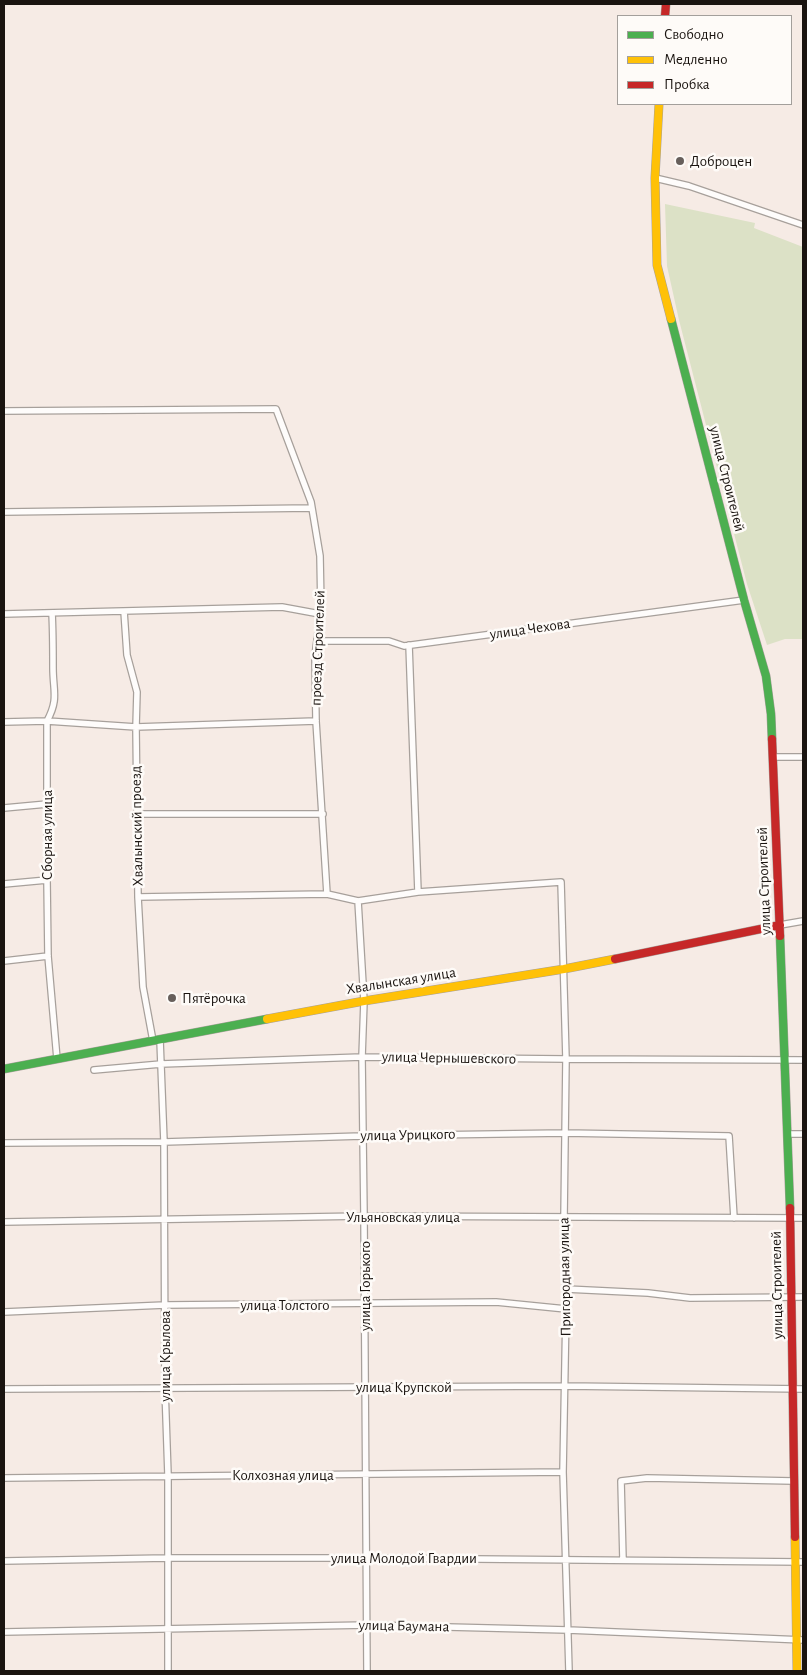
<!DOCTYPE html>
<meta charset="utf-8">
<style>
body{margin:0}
#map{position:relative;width:807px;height:1675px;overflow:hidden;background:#f6ebe5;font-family:"Alegreya Sans",sans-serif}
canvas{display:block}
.frame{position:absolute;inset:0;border:5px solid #1a1410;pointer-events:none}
.legend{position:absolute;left:617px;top:15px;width:175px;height:90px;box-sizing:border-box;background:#fefbf8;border:1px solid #a39f9b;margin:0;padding:6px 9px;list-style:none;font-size:15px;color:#1a1410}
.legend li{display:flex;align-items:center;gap:10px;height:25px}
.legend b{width:25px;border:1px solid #a39f9b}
</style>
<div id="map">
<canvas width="807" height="1675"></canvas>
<div class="frame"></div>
<ul class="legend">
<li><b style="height:6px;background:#4caf50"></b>Свободно</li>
<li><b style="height:6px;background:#ffc107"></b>Медленно</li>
<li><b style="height:6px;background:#c62828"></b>Пробка</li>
</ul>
</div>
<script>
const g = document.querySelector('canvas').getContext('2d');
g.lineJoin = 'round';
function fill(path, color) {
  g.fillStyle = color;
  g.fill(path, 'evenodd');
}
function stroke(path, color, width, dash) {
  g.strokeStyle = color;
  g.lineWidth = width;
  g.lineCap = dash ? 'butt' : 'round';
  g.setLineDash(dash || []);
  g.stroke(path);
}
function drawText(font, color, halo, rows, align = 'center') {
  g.font = font + ' "Alegreya Sans",sans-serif';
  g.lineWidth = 5;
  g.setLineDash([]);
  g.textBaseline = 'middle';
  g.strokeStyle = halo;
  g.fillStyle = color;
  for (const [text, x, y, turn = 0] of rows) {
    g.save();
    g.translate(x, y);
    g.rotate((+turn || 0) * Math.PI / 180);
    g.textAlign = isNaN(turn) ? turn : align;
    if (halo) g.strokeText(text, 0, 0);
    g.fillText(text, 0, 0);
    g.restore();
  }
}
const green = new Path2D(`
 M 665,204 L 755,223 L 754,228 L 803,247 L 803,639 L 785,639 L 767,645 L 747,584 L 679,320 L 667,266 Z`);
const street = new Path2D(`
 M 655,178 L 689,186 L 803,225
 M 4,411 L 276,409 L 311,502 L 320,556 L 321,609 L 315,656 L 316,721 L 327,894
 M 4,512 L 312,508
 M 124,611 L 127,655 L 137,692 L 136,727 L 138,897 L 143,987 L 153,1041
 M 52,613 C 53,631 53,649 53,668 C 53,691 59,699 47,721 L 47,880 L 48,956 L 57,1059
 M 4,614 L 282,607 L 320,614
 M 317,641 L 389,641 L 404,646 L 744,600
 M 409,645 L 418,892
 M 4,722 L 47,721 L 136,727 L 316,721
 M 773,757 L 803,757
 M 4,808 L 47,804
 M 137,814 L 323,814
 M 4,884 L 47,880
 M 138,897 L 327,894 L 358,901 L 418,892 L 561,882 L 566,1059 L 564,1218 L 566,1309 L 563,1472 L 569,1671
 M 358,901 L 364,1001 L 362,1057 L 364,1216 L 367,1671
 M 780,925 L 803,921
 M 4,961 L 48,956
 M 160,1040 L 164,1142 L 165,1388 L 168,1475 L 168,1671
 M 94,1070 L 161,1064 L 362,1057 L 566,1059 L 803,1060
 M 787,1134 L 803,1134
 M 4,1143 L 164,1142 L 362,1136 L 565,1133 L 729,1136 L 734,1218
 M 4,1222 L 364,1216 L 803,1218
 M 566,1289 L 648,1293 L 690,1298 L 803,1297
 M 4,1312 L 165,1305 L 496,1302 L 566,1309
 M 4,1389 L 565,1386 L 803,1389
 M 4,1478 L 563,1472
 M 623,1560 L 621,1481 L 647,1478 L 793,1481
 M 4,1561 L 167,1558 L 367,1558 L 803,1562
 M 4,1632 L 367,1625 L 568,1630 L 803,1640`);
const fast = new Path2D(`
 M 671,319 L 744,600 L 766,676 L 771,714 L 772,739
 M 780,936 L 790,1208
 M 4,1069 L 267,1019`);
const slow = new Path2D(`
 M 659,104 L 655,178 L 657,265 L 671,319
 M 267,1019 L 364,1001 L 564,969 L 615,959
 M 795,1537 L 797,1671`);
const jam = new Path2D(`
 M 665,16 L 666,4
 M 772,739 L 780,936
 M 615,959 L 780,925
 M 790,1208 L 795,1537`);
const markers = [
 [680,161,5,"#675f5b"],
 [172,998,5,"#675f5b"]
];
const poiNames = [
 ["Доброцен",690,161],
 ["Пятёрочка",182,998]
];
const streetNames = [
 ["улица Строителей",727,479,76],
 ["улица Чехова",530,629,-8],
 ["проезд Строителей",318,648,-88],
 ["Хвалынский проезд",137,826,-91],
 ["Сборная улица",47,835,-90],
 ["улица Строителей",764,881,-92],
 ["Хвалынская улица",401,981,-9],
 ["улица Чернышевского",449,1058,1],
 ["улица Урицкого",408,1135,-1],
 ["Ульяновская улица",403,1217],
 ["Пригородная улица",565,1277,-91],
 ["улица Строителей",777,1285,-91],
 ["улица Горького",365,1286,-90],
 ["улица Толстого",285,1305],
 ["улица Крылова",165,1356,-90],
 ["улица Крупской",404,1387],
 ["Колхозная улица",283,1475],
 ["улица Молодой Гвардии",404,1558],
 ["улица Баумана",404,1626,1]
];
fill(green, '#dce1c6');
stroke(street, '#a7a09b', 8);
stroke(fast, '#a7a09b', 9);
stroke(slow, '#a7a09b', 9);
stroke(jam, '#a7a09b', 9);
stroke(street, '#fefcfb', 5.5);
stroke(fast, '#4caf50', 8);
stroke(slow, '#ffc107', 8);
stroke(jam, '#c62828', 8);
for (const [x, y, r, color] of markers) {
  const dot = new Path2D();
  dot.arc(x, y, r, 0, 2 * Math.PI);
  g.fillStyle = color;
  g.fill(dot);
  stroke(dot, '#fefbf8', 2);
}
drawText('15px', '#1a1410', '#fefbf8', poiNames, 'left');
drawText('15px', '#1a1410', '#fefbf8', streetNames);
</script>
